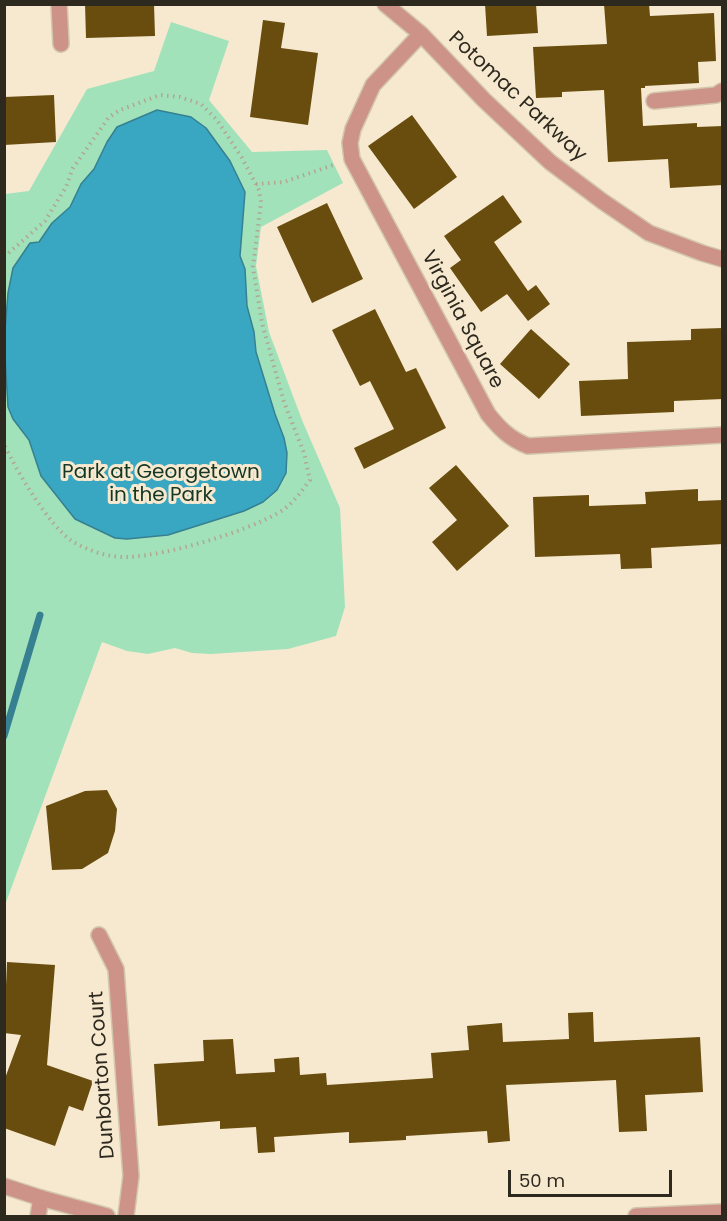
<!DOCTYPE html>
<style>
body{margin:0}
#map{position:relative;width:727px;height:1221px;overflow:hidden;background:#f7e9cf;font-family:Poppins,sans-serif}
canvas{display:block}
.frame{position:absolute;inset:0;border:6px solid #2e291f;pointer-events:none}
.scale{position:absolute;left:508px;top:1170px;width:164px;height:27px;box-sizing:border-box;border:3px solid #2e291f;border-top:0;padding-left:8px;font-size:18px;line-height:21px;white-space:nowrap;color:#2e291f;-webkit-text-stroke:4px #f7e9cf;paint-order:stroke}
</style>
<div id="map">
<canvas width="727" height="1221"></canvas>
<div class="frame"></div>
<div class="scale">50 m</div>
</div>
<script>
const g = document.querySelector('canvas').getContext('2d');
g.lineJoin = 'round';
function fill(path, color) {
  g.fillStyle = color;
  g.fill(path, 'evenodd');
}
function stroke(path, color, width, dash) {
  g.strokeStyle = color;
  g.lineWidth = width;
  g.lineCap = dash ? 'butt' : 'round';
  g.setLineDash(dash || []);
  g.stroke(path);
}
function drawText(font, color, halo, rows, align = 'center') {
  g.font = font + ' Poppins,sans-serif';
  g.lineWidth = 6;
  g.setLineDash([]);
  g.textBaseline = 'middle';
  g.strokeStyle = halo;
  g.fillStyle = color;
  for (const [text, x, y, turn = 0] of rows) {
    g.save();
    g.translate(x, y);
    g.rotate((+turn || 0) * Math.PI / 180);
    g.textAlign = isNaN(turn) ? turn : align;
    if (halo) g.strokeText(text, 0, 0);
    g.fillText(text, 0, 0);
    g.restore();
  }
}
const green = new Path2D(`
 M 171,22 L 229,41 L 209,100 L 252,152 L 327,150 L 343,183 L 261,227 L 256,266 L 269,332 L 302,420 L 340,508 L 345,607 L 336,636 L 288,649 L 211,654 L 192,653 L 175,648 L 148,654 L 127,651 L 102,642 L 5,905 L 5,194 L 29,191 L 87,89 L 154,71 Z`);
const water = new Path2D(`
 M 157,110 L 191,117 L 206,128 L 230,161 L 245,192 L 240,256 L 245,269 L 247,306 L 254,332 L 256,352 L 275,414 L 284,438 L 287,453 L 286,473 L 277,490 L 263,502 L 244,511 L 168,535 L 127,539 L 115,538 L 75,519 L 41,476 L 29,440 L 13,419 L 8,407 L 4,342 L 8,293 L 13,268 L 30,243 L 39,242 L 52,223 L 70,207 L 81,184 L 94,169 L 107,142 L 117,127 Z`);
const stream = new Path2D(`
 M 4,736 L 40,615`);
const building = new Path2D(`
 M 85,4 L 154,4 L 155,36 L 86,38 Z
 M 485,4 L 536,4 L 538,33 L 487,36 Z
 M 604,4 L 649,4 L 650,16 L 714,13 L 716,61 L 698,62 L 699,83 L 645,86 L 645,88 L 641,88 L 643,126 L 697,123 L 697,127 L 723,126 L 723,185 L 670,188 L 668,159 L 608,162 L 604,90 L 562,92 L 562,97 L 536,98 L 533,47 L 607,44 Z
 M 263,20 L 285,23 L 281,48 L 318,53 L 308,125 L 250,117 Z
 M 54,95 L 56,142 L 4,145 L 4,97 Z
 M 412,115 L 457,177 L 414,209 L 368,146 Z
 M 503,195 L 522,222 L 494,242 L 528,291 L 536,285 L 550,304 L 528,321 L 507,294 L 481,312 L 450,268 L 461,260 L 444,236 Z
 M 327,203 L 363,279 L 312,303 L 277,227 Z
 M 375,309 L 406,372 L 416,368 L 446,428 L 364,469 L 354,448 L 394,429 L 370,381 L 360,386 L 332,330 Z
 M 723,328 L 723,399 L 674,401 L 674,412 L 581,416 L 579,381 L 628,379 L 627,342 L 691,340 L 691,329 Z
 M 531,329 L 570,364 L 539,399 L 500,364 Z
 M 456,465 L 509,526 L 457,571 L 432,542 L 457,520 L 429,488 Z
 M 698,489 L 698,501 L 723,500 L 723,544 L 651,548 L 652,568 L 621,569 L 620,554 L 535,557 L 533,497 L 589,495 L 589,506 L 646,504 L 645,492 Z
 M 107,790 L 117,809 L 115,831 L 108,853 L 82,869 L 52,870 L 46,806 L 85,791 Z
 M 7,962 L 55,965 L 47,1065 L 93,1081 L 83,1111 L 69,1106 L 55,1146 L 4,1128 L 4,1081 L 21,1035 L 4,1033 Z
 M 593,1012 L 594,1042 L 700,1037 L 703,1092 L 645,1095 L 647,1131 L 619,1132 L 616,1080 L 506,1085 L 510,1141 L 488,1143 L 487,1131 L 406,1136 L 406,1140 L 349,1143 L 349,1132 L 274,1137 L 275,1152 L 258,1153 L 256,1127 L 220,1129 L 220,1121 L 158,1126 L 154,1064 L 204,1061 L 203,1040 L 233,1039 L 236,1074 L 275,1072 L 274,1059 L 299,1057 L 300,1075 L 326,1073 L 327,1085 L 433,1078 L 431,1053 L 469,1050 L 467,1026 L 502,1023 L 503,1042 L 569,1039 L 568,1013 Z`);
const path = new Path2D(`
 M 256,184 L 284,182 L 336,164
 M 4,257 L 45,221 L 66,187 L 73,168 L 109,117 L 120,110 L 160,95 L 180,97 L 201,104 L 217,120 L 242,158 L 259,190 L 261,202 L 253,267 L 262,323 L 284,402 L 304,453 L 310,480 C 301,492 292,505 278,513 C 245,532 168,555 129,557 C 110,558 88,551 72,541 C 49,526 16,470 4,444`);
const minor = new Path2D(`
 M 59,4 L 61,44
 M 385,4 L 421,34 L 484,100 L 550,162 L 602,201 L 649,233 L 702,253 L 722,259
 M 421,34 L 373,85 L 353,129 L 350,143 L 352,159 L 488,414 C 500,429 510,439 528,446 L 722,435
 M 654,101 L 716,95 L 722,91
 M 99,935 L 116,969 L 131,1176 L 126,1216
 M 38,1216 L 41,1198`);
const tertiary = new Path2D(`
 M 4,1186 L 41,1198 L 107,1216
 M 636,1216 L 722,1212`);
const streetNames = [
 ["Potomac Parkway",517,97,43],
 ["Virginia Square",462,320,62],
 ["Dunbarton Court",103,1075,-94]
];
const parkNames = [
 ["Park at Georgetown",161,473],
 ["in the Park",161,496]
];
fill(green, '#a2e2bb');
fill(water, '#39a6c2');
stroke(water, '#368091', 1.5);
stroke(stream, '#368091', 7);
fill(building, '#684d0e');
stroke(minor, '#d3c6af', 18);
stroke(tertiary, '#d3c6af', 18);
stroke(path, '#b1a692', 4, [1.5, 4.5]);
stroke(minor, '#cd9288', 15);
stroke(tertiary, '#cd9288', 15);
drawText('20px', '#2e291f', '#f7e9cf', streetNames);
drawText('20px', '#143724', '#f7e9cf', parkNames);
</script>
